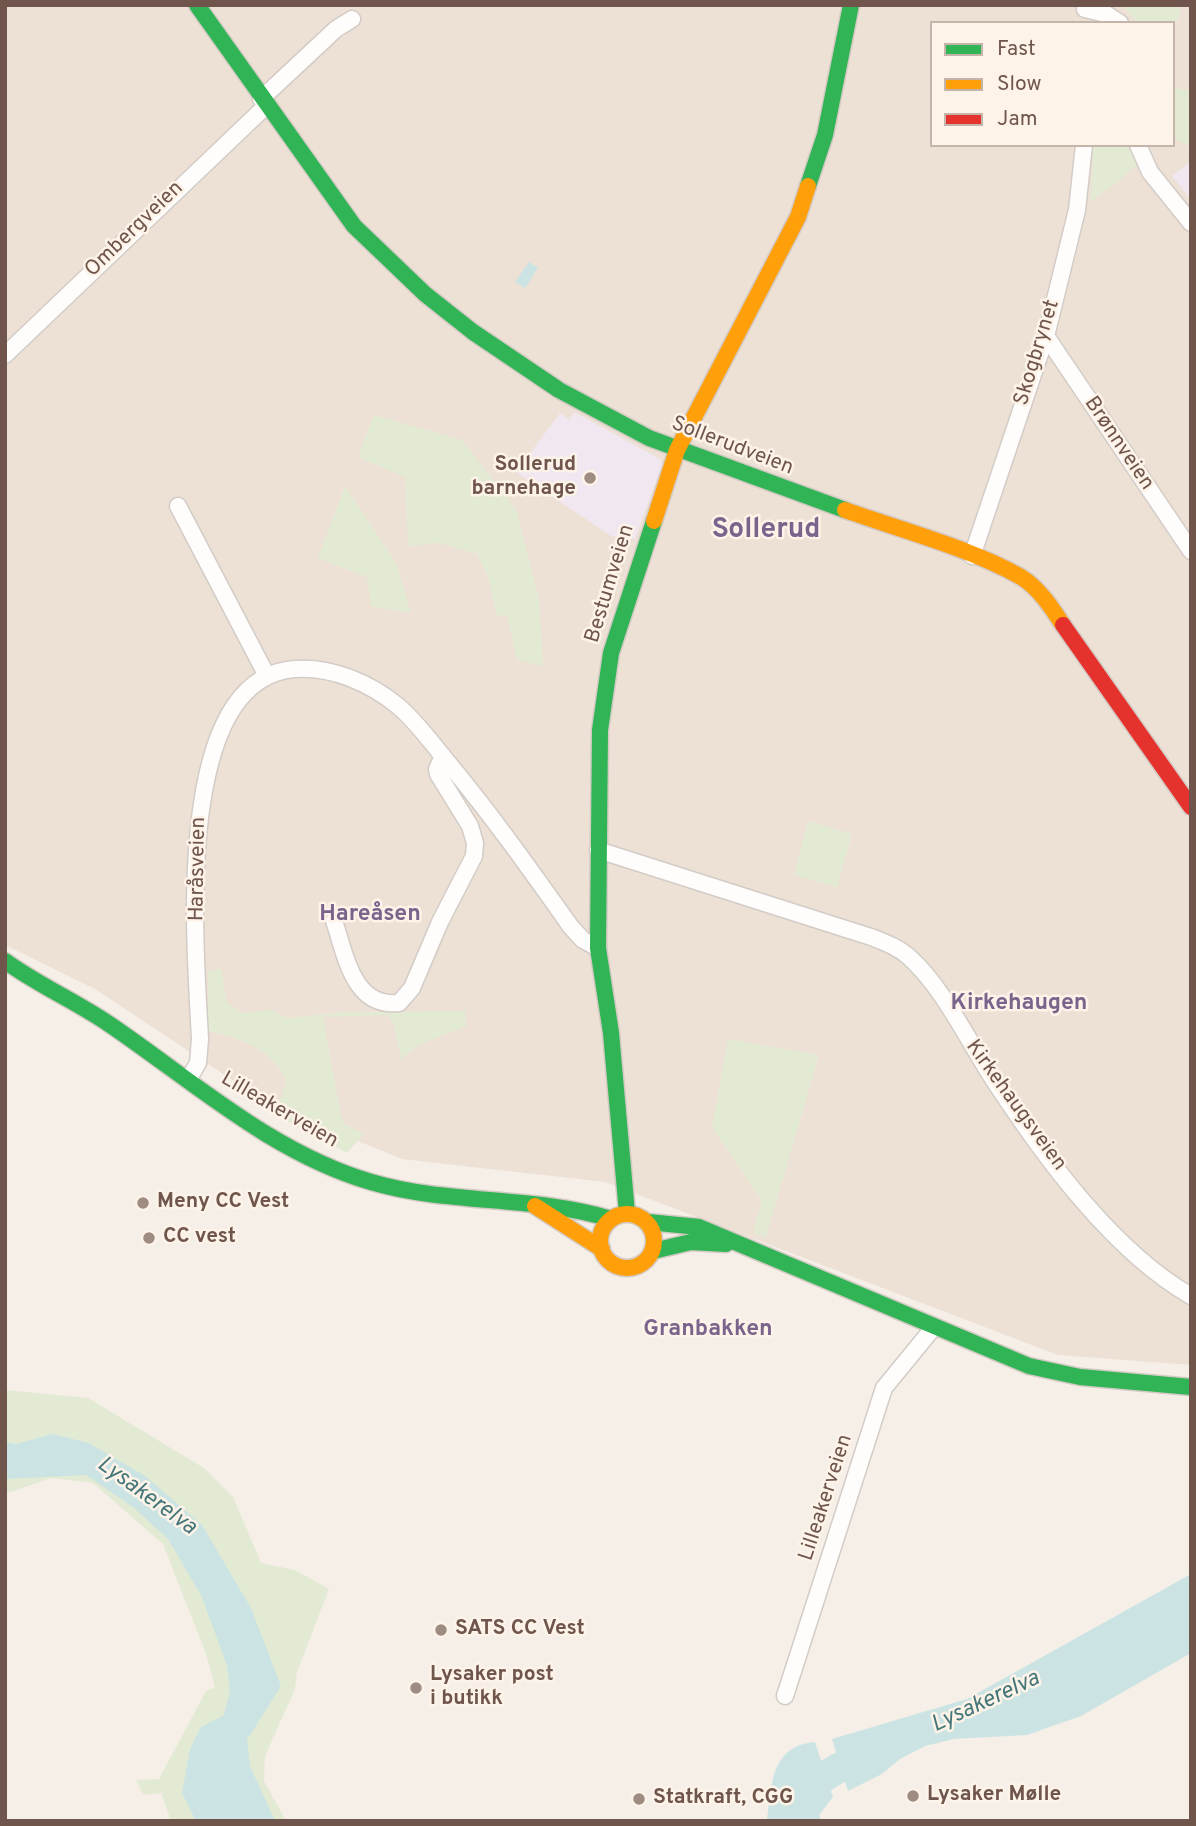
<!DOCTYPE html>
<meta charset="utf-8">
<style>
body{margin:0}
#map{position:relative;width:1196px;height:1826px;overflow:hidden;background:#f5efe8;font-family:Overpass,sans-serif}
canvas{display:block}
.frame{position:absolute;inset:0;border:7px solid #6f554b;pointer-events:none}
.legend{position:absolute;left:930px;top:21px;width:245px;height:126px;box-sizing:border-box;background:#fdf3e8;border:2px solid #c4b4a9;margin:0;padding:9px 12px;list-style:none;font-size:21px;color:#6f554b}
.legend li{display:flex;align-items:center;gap:14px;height:35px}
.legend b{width:35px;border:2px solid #c4b4a9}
</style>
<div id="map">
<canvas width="1196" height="1826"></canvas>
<div class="frame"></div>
<ul class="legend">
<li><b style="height:9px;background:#30b455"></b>Fast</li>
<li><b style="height:9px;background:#ff9f0a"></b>Slow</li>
<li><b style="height:9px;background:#e5322d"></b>Jam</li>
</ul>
</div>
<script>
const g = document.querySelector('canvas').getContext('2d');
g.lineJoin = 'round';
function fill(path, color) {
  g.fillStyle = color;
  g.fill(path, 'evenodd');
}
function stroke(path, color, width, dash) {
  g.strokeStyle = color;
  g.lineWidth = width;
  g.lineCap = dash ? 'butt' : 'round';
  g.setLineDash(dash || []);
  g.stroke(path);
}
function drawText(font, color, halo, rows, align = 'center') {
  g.font = font + ' Overpass,sans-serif';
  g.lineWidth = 5;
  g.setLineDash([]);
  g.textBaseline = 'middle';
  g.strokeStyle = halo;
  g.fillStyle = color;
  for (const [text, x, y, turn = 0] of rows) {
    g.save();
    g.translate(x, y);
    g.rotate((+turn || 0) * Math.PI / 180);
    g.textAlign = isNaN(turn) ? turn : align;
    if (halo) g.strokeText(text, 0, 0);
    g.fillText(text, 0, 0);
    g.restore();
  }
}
const residential = new Path2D(`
 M 5,5 L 1191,5 L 1191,1365 L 1058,1355 L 605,1182 L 402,1159 L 270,1105 L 95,989 L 5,945 ZM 932,23 L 1173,23 L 1173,145 L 932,145 Z`);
const education = new Path2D(`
 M 1191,161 L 1191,200 L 1172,176 Z
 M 574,412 L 660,459 L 662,465 L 635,539 L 611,536 L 516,472 L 560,413 L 570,420 Z`);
const green = new Path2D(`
 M 1122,5 L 1175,5 L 1181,10 L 1173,31 L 1173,23 L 1137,23 Z
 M 1173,87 L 1191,92 L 1191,147 L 1173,138 Z
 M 1093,145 L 1133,145 L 1138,165 L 1091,202 Z
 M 374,415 L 462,440 L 516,509 L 539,599 L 543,666 L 517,660 L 507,615 L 497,616 L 489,579 L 477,554 L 439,543 L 408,546 L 405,477 L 358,457 Z
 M 345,486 L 396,563 L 411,613 L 371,606 L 367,577 L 318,558 Z
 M 808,821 L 852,834 L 837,887 L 794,875 Z
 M 221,969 L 227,1002 L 241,1013 L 271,1010 L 288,1018 L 344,1012 L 465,1011 L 466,1026 L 419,1045 L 401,1059 L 394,1025 L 388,1015 L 323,1017 L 341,1116 L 345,1124 L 364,1134 L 347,1153 L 276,1115 L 286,1080 C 270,1048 241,1038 208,1031 L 208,972 Z
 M 728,1039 L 819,1055 L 766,1237 L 753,1233 L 762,1201 L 712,1127 Z
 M 5,1390 L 88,1398 L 204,1468 L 233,1497 L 261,1563 L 295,1570 L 329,1589 L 297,1672 L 295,1689 L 265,1756 L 264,1781 L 286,1821 L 171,1821 L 161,1793 L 143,1795 L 136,1780 L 159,1779 L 206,1691 L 215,1687 L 206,1654 L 163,1544 L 93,1483 L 51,1478 L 5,1494 Z`);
const water = new Path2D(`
 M 529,262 L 538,268 L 525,288 L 515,282 Z
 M 53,1434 L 89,1443 L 145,1476 L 202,1525 L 251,1608 L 281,1686 L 247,1740 L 250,1766 L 275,1821 L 196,1821 L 182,1793 L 190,1749 L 201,1727 L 224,1715 L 230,1690 L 227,1666 L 202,1597 L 168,1539 L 133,1507 L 86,1475 L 5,1479 L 5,1442 L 16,1444 Z
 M 1191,1574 L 1191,1653 L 1081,1716 L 1027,1735 L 954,1739 L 925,1746 L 900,1759 L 882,1774 L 848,1791 L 832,1739 L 967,1699 Z
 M 815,1742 L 833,1797 L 819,1815 L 821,1821 L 767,1821 C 772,1785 770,1746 815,1742 Z`);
const river = new Path2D(`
 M 801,1821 C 800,1779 844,1765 877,1751`);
const street = new Path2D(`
 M 1085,9 L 1106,14 L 1120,23
 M 261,99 L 336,29 L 352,19
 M 1138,145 L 1150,172 L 1191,223
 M 1046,336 L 1191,551
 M 5,355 L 266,106
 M 178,506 L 267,676
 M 972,556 L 1046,336 L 1077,210 L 1084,145
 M 598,850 L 871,937 C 884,942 898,947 909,957 C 944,988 970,1045 997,1085 C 1045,1158 1114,1252 1191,1296
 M 334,921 C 346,956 353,1008 399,1003 L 412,988 L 440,922 L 474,856 L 475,843 L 470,826 L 438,774 L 437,769 L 443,756
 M 188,1080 L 198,1063 L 200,1039 C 196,954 170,678 295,669 C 331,666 370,683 398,706 C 418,723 433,745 450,765 C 493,817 532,872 571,927 L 583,940 L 598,948
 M 785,1696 L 884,1388 L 934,1327`);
const fast = new Path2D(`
 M 197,5 L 354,226 L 425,294 L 473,332 L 559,390 L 649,438 L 845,510
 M 808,186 L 825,135 L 851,5
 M 5,961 C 38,985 75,1001 109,1024 C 193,1081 272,1153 371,1182 C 449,1205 532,1195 611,1219
 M 627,1213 L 611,1033 L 598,948 L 600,730 L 611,653 L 654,521
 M 648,1222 L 699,1227 L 1029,1366 L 1080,1377 L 1191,1387
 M 653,1251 L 691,1242 L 726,1244`);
const slow = new Path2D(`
 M 845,510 C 901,530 970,548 1021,577 C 1039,588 1052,608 1063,625
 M 654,521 L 677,450 L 798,217 L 808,186
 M 535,1206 L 602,1249
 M600 1241a27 27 0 1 1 54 0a27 27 0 1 1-54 0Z`);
const jam = new Path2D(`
 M 1063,625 L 1191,807`);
const markers = [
 [590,478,7,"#9e8b82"],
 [143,1203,7,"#9e8b82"],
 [149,1238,7,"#9e8b82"],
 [441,1630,7,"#9e8b82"],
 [416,1688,7,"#9e8b82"],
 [913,1796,7,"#9e8b82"],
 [639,1799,7,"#9e8b82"]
];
const streetNames = [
 ["Ombergveien",135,230,-44],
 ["Skogbrynet",1038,353,-73],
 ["Brønnveien",1118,444,56],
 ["Sollerudveien",732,447,21],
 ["Bestumveien",611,584,-73],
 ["Haråsveien",199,869,-89],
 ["Kirkehaugsveien",1015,1106,54],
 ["Lilleakerveien",279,1111,30],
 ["Lilleakerveien",827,1498,-72]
];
const poiNames = [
 ["Sollerud",576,466,"right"],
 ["barnehage",576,490,"right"],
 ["Meny CC Vest",157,1203],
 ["CC vest",163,1238],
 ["SATS CC Vest",455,1630],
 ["Lysaker post",430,1676],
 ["i butikk",430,1700],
 ["Lysaker Mølle",927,1796],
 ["Statkraft, CGG",653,1799]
];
const neighbourhoodNames = [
 ["Hareåsen",370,915],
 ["Kirkehaugen",1019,1004],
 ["Granbakken",708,1330]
];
const waterNames = [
 ["Lysakerelva",146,1497,36],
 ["Lysakerelva",986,1703,-25]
];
const districtNames = [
 ["Sollerud",766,531]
];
fill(residential, '#ede1d6');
fill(education, '#f0e7f0');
fill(green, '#e3ead4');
fill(water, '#cbe4e3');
stroke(river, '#cbe4e3', 30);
stroke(street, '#d3ccc6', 19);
stroke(fast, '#d4cac4', 19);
stroke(slow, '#d4cac4', 19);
stroke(jam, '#d4cac4', 19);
stroke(street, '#fefdfc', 16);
stroke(fast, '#30b455', 16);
stroke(slow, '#ff9f0a', 16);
stroke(jam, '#e5322d', 16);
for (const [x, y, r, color] of markers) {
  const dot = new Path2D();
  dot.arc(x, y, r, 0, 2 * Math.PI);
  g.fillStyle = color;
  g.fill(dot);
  stroke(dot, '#fdf3e8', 2.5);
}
drawText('21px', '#6f554b', '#fdf3e8', streetNames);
drawText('bold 21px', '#6f554b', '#fdf3e8', poiNames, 'left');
drawText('bold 23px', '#7a648c', '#fdf3e8', neighbourhoodNames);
drawText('italic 23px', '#44767a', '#fdf3e8', waterNames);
drawText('bold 28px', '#7a648c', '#fdf3e8', districtNames);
</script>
